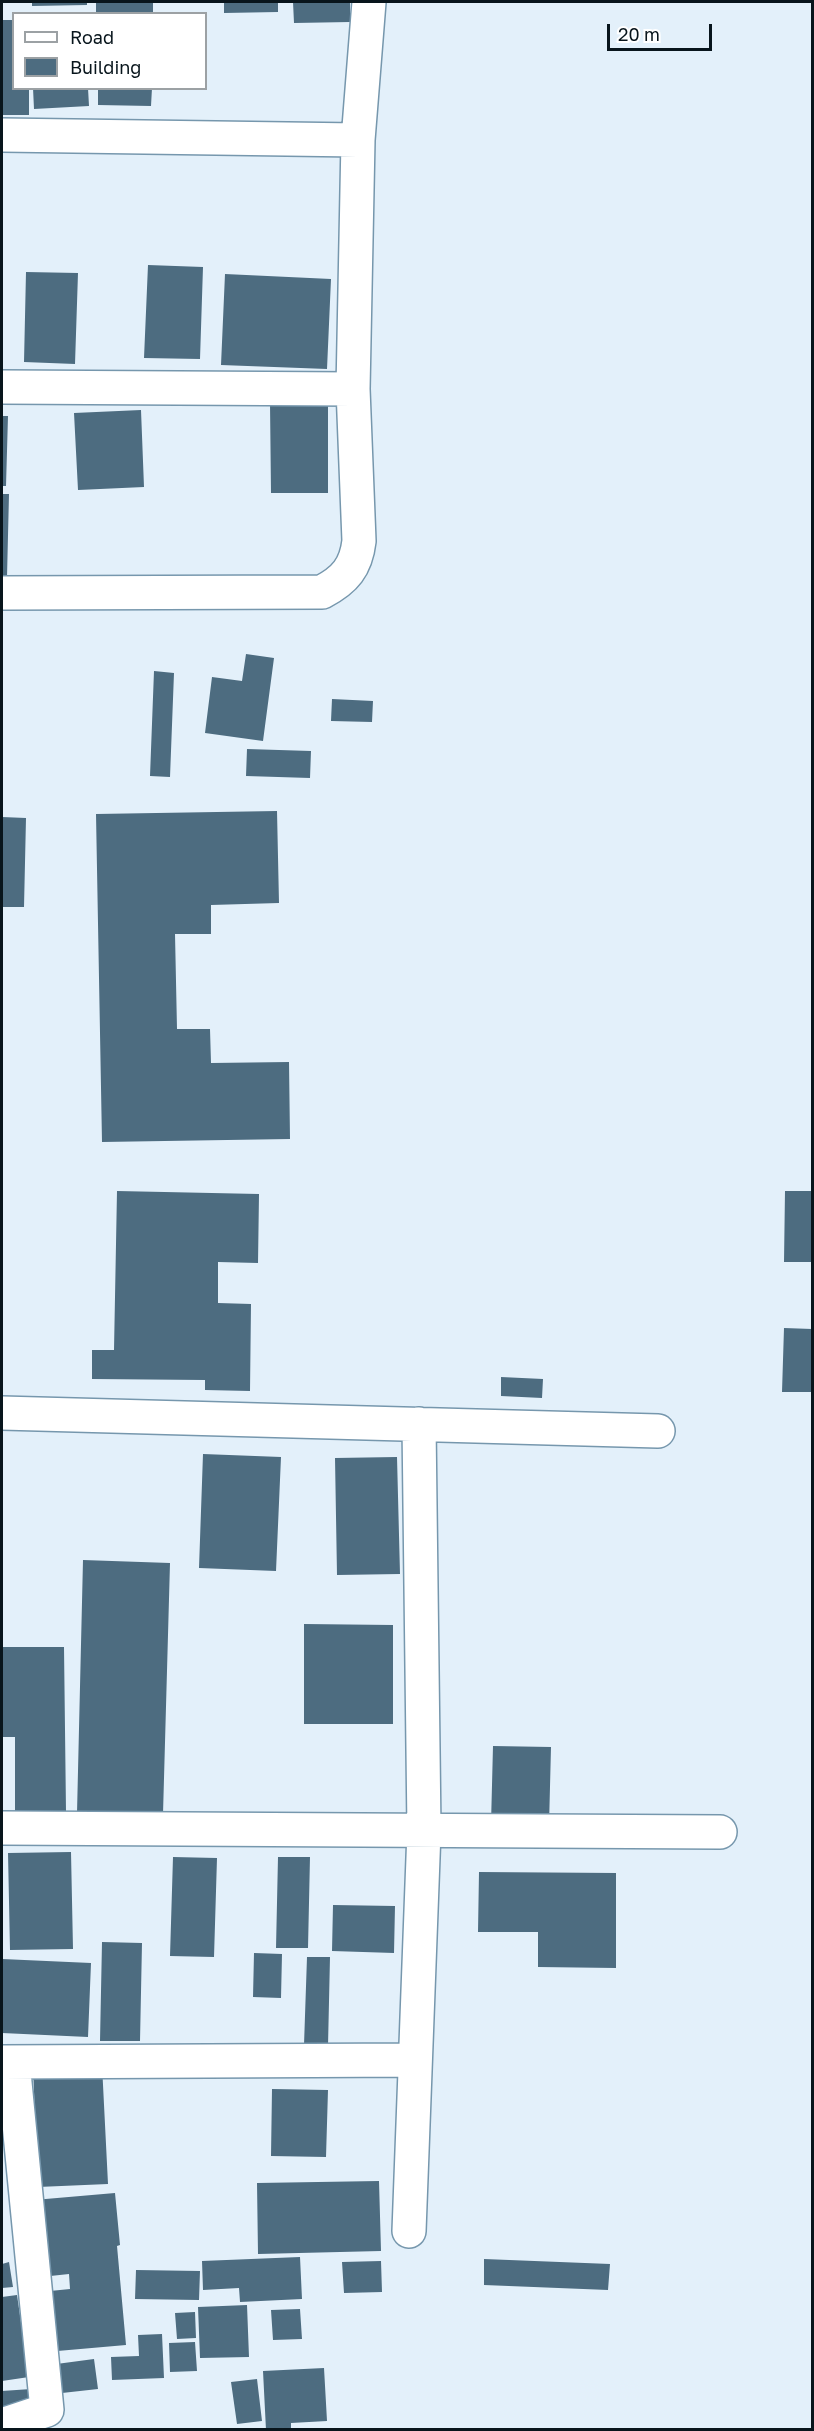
<!DOCTYPE html>
<style>
body{margin:0}
#map{position:relative;width:814px;height:2431px;overflow:hidden;background:#e3f0fa;font-family:"Golos Text",sans-serif}
canvas{display:block}
.frame{position:absolute;inset:0;border:3px solid #08151c;pointer-events:none}
.legend{position:absolute;left:12px;top:12px;width:195px;height:78px;box-sizing:border-box;background:#fff;border:2px solid #9ca1a4;margin:0;padding:8px 10px;list-style:none;font-size:18px;color:#08151c}
.legend li{display:flex;align-items:center;gap:12px;height:30px}
.legend b{width:30px;border:2px solid #9ca1a4}
.scale{position:absolute;left:607px;top:24px;width:105px;height:27px;box-sizing:border-box;border:3px solid #08151c;border-top:0;padding-left:8px;font-size:18px;line-height:21px;white-space:nowrap;color:#08151c;-webkit-text-stroke:4px #fff;paint-order:stroke}
</style>
<div id="map">
<canvas width="814" height="2431"></canvas>
<div class="frame"></div>
<ul class="legend">
<li><b style="height:8px;background:#fff"></b>Road</li>
<li><b style="height:16px;background:#4d6c80"></b>Building</li>
</ul>
<div class="scale">20 m</div>
</div>
<script>
const g = document.querySelector('canvas').getContext('2d');
g.lineJoin = 'round';
function fill(path, color) {
  g.fillStyle = color;
  g.fill(path, 'evenodd');
}
function stroke(path, color, width, dash) {
  g.strokeStyle = color;
  g.lineWidth = width;
  g.lineCap = dash ? 'butt' : 'round';
  g.setLineDash(dash || []);
  g.stroke(path);
}
const building = new Path2D(`
 M 32,2 L 87,2 L 87,5 L 32,6 Z
 M 96,2 L 153,2 L 153,14 L 96,14 Z
 M 224,2 L 278,2 L 278,12 L 224,13 Z
 M 293,2 L 350,2 L 350,22 L 294,23 Z
 M 2,20 L 14,20 L 14,88 L 29,88 L 29,115 L 2,115 Z
 M 33,88 L 88,88 L 89,106 L 34,109 Z
 M 98,88 L 152,88 L 151,106 L 98,105 Z
 M 148,265 L 203,267 L 200,359 L 144,358 Z
 M 26,272 L 78,273 L 75,364 L 24,362 Z
 M 225,274 L 331,279 L 327,369 L 221,365 Z
 M 328,402 L 328,493 L 271,493 L 270,403 Z
 M 141,410 L 144,487 L 78,490 L 74,413 Z
 M 2,416 L 8,416 L 6,486 L 2,486 Z
 M 2,494 L 9,494 L 7,577 L 2,576 Z
 M 246,654 L 274,658 L 263,741 L 205,733 L 212,677 L 242,681 Z
 M 154,671 L 174,673 L 170,777 L 150,776 Z
 M 332,699 L 373,701 L 372,722 L 331,721 Z
 M 247,749 L 311,751 L 310,778 L 246,776 Z
 M 277,811 L 279,903 L 211,905 L 211,934 L 175,934 L 177,1029 L 210,1029 L 211,1063 L 289,1062 L 290,1139 L 102,1142 L 96,814 Z
 M 2,817 L 26,818 L 24,907 L 2,907 Z
 M 117,1191 L 259,1194 L 258,1263 L 218,1262 L 218,1303 L 251,1304 L 250,1391 L 205,1390 L 205,1380 L 92,1379 L 92,1350 L 114,1350 Z
 M 785,1191 L 812,1191 L 812,1262 L 784,1262 Z
 M 784,1328 L 812,1329 L 812,1392 L 782,1392 Z
 M 501,1377 L 543,1379 L 542,1398 L 501,1396 Z
 M 203,1454 L 281,1457 L 276,1571 L 199,1568 Z
 M 397,1457 L 400,1574 L 337,1575 L 335,1458 Z
 M 83,1560 L 170,1563 L 163,1814 L 77,1813 Z
 M 304,1624 L 393,1625 L 393,1724 L 304,1724 Z
 M 2,1647 L 64,1647 L 66,1812 L 15,1812 L 15,1737 L 2,1737 Z
 M 493,1746 L 551,1747 L 549,1826 L 491,1824 Z
 M 71,1852 L 73,1949 L 10,1950 L 8,1853 Z
 M 173,1857 L 217,1858 L 214,1957 L 170,1956 Z
 M 278,1857 L 310,1857 L 308,1948 L 276,1948 Z
 M 479,1872 L 616,1873 L 616,1968 L 538,1967 L 538,1932 L 478,1932 Z
 M 333,1905 L 395,1906 L 394,1953 L 332,1951 Z
 M 102,1942 L 142,1943 L 140,2041 L 100,2041 Z
 M 254,1953 L 282,1954 L 281,1998 L 253,1997 Z
 M 307,1957 L 330,1957 L 328,2046 L 304,2045 Z
 M 2,1959 L 91,1963 L 88,2037 L 2,2033 Z
 M 102,2065 L 108,2184 L 38,2187 L 33,2068 Z
 M 272,2089 L 328,2090 L 326,2157 L 271,2156 Z
 M 379,2181 L 381,2251 L 258,2254 L 257,2183 Z
 M 115,2193 L 120,2245 L 117,2246 L 126,2345 L 46,2352 L 40,2292 L 70,2289 L 69,2274 L 41,2277 L 34,2200 Z
 M 300,2257 L 302,2299 L 240,2302 L 239,2288 L 203,2290 L 202,2261 Z
 M 484,2259 L 610,2264 L 608,2290 L 484,2285 Z
 M 381,2261 L 382,2292 L 344,2293 L 342,2262 Z
 M 9,2262 L 13,2287 L 2,2288 L 2,2264 Z
 M 136,2270 L 200,2271 L 199,2300 L 135,2299 Z
 M 17,2295 L 29,2377 L 2,2381 L 2,2297 Z
 M 247,2305 L 249,2357 L 200,2358 L 198,2307 Z
 M 300,2309 L 302,2339 L 273,2340 L 271,2310 Z
 M 195,2312 L 196,2338 L 177,2339 L 175,2313 Z
 M 162,2334 L 164,2378 L 112,2380 L 111,2357 L 139,2356 L 138,2335 Z
 M 195,2342 L 197,2371 L 170,2372 L 169,2343 Z
 M 94,2359 L 98,2389 L 53,2394 L 49,2365 Z
 M 324,2368 L 327,2421 L 291,2423 L 291,2430 L 266,2430 L 263,2371 Z
 M 257,2379 L 262,2421 L 237,2424 L 231,2382 Z
 M 31,2389 L 32,2413 L 2,2415 L 2,2391 Z`);
const street = new Path2D(`
 M 2,135 L 358,140
 M 2,387 L 353,389
 M 2,593 L 322,592 C 345,580 356,567 359,541 L 353,389 L 358,140 L 369,2
 M 2,1413 L 658,1431
 M 2,1828 L 720,1832
 M 2,2062 L 415,2060
 M 409,2231 L 424,1831 L 419,1424
 M 4,2430 L 8,2423 L 47,2410 L 13,2062`);
fill(building, '#4d6c80');
stroke(street, '#7697ad', 36);
stroke(street, '#fff', 33);
</script>
